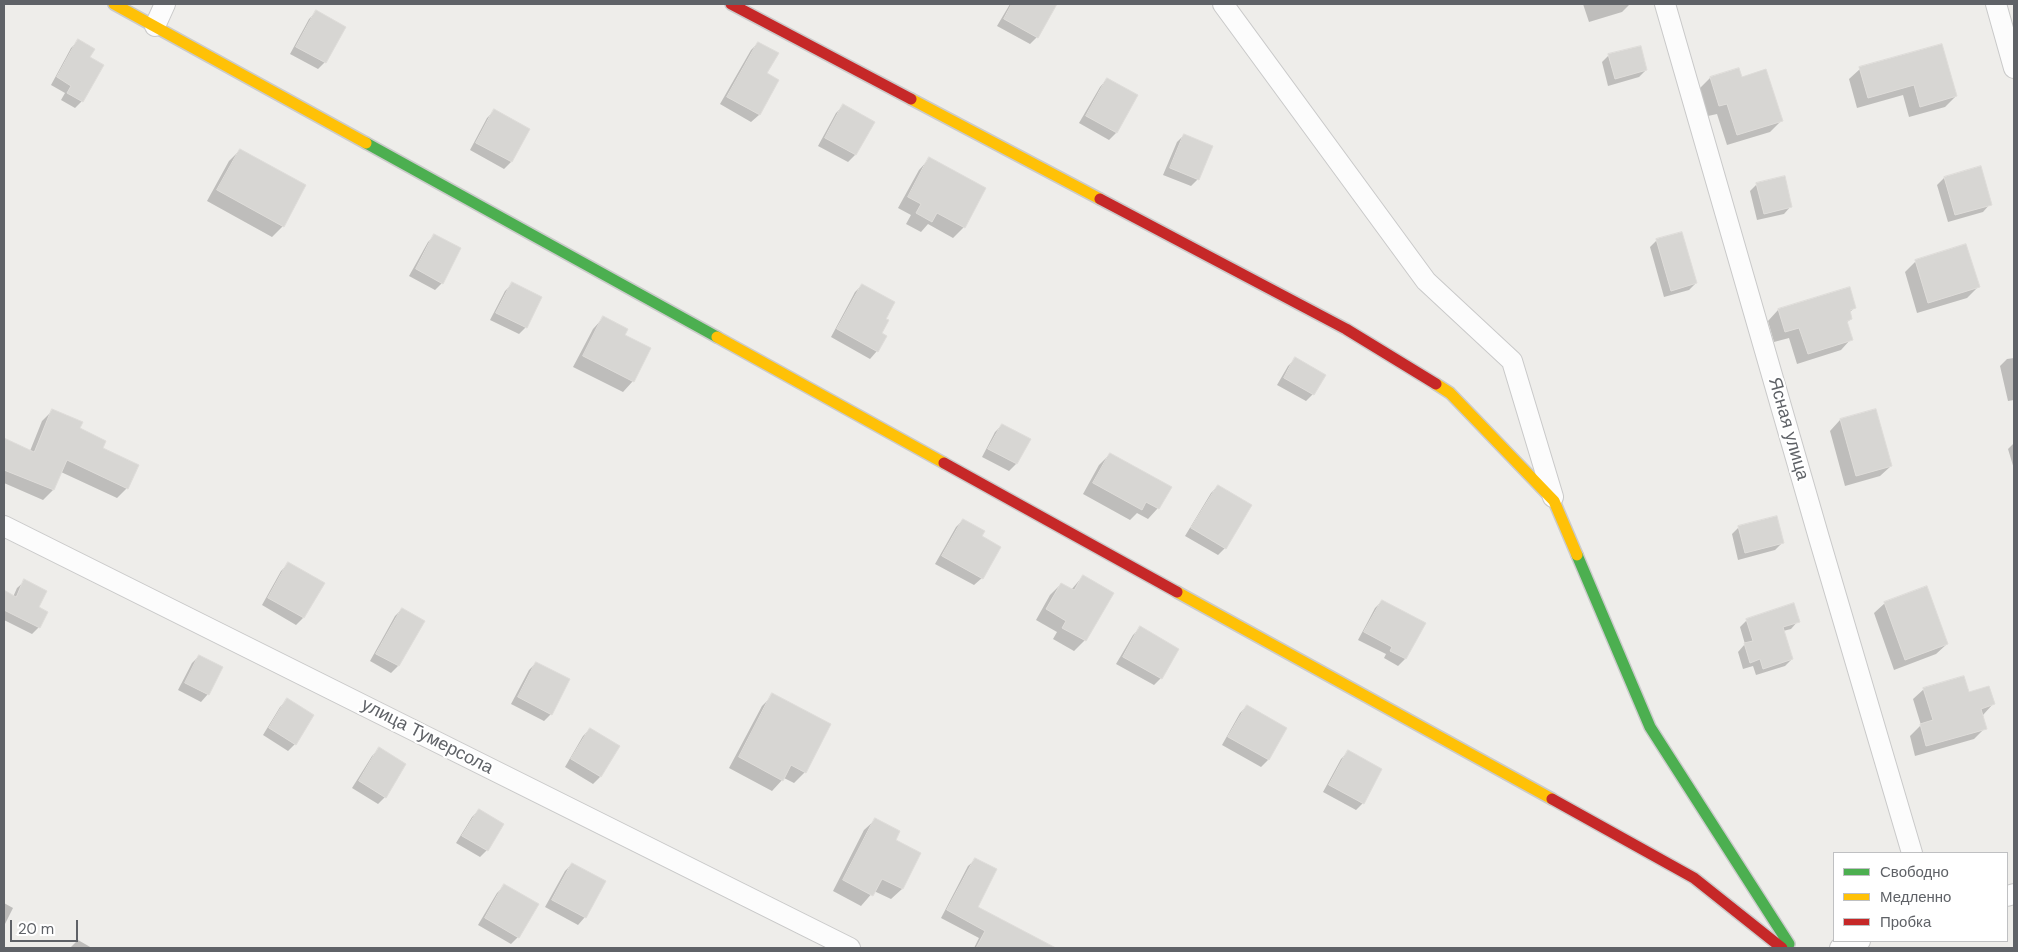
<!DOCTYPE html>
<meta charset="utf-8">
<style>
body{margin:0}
#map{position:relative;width:2018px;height:952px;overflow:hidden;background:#eeedea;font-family:"DM Sans",sans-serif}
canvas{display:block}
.frame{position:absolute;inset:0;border:5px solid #5f6267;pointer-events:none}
.legend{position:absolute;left:1833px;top:852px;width:175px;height:90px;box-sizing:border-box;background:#fff;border:1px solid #bfc0c2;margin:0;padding:6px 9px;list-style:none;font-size:15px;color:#5f6267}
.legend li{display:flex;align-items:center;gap:10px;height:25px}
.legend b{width:25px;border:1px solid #bfc0c2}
.scale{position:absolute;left:10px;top:920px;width:68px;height:22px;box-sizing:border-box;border:2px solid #5f6267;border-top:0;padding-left:6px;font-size:15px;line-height:18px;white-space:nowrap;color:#5f6267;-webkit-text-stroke:4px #fff;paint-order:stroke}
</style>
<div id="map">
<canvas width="2018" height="952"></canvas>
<div class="frame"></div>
<ul class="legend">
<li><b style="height:6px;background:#4caf50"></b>Свободно</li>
<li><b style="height:6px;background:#ffc107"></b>Медленно</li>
<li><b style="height:6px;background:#c62828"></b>Пробка</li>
</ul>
<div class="scale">20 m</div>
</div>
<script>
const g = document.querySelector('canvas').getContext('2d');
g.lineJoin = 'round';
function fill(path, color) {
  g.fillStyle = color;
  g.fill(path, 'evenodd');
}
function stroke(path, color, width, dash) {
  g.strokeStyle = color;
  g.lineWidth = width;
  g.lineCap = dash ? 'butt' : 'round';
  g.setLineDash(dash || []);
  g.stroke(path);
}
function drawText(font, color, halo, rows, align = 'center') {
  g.font = font + ' "DM Sans",sans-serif';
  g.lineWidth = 4.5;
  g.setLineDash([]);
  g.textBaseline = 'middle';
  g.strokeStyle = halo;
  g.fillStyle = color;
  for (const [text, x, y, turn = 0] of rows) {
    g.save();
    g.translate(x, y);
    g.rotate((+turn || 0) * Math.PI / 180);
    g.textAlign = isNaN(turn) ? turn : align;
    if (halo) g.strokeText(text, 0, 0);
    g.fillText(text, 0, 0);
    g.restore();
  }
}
const shadow = new Path2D(`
 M 1010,4 L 1056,4 L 1037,37 L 1030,44 L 997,26 Z
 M 1583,4 L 1629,4 L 1629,5 L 1622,12 L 1589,22 Z
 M 316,12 L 344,28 L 325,62 L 318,69 L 290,54 L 309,19 Z
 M 78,41 L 88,57 L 82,101 L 75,108 L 61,100 L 65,93 L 51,85 L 71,48 Z
 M 758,43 L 766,73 L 778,80 L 759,115 L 751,122 L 720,104 L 751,50 Z
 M 1609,55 L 1646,70 L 1639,77 L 1608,86 L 1602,62 Z
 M 1738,69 L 1741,78 L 1781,121 L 1770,132 L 1727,145 L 1717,114 L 1708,116 L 1699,89 L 1710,78 Z
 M 1860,69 L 1956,96 L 1945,107 L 1909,117 L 1903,95 L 1857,108 L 1849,79 Z
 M 1107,79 L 1116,133 L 1109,140 L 1079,123 L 1100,87 Z
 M 843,106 L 873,122 L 855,155 L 848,162 L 818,146 L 836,113 Z
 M 494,111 L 511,162 L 504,169 L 470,150 L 487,118 Z
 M 1184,135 L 1198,179 L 1191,186 L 1163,175 L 1177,142 Z
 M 240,150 L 283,226 L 272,237 L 207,201 L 229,161 Z
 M 929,159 L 964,227 L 953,238 L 928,224 L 921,232 L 906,224 L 911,215 L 898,208 L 919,170 Z
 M 1980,168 L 1990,204 L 1983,212 L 1948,222 L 1937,185 L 1944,178 Z
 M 1757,184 L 1791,206 L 1784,214 L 1757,220 L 1750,191 Z
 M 435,235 L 442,283 L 435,290 L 409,276 L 428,242 Z
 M 1657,240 L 1696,283 L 1689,290 L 1664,297 L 1650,247 Z
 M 1916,261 L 1978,287 L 1967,298 L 1917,313 L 1905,272 Z
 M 512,284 L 526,327 L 519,334 L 490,320 L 505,291 Z
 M 862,285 L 884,319 L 877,351 L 870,359 L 831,337 L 855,292 Z
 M 1855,307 L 1849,313 L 1851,319 L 1846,323 L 1851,339 L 1841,350 L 1797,364 L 1789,338 L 1774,342 L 1768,321 L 1778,310 Z
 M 603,318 L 633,381 L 623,392 L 573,367 L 593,329 Z
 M 2014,358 L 2014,400 L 2008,401 L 2000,366 L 2007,359 Z
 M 1295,359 L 1313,394 L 1306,401 L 1277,385 L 1288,366 Z
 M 52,411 L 79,429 L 101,448 L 127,488 L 117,498 L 61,472 L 53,490 L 43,500 L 4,483 L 4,440 L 30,451 L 42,421 Z
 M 1840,420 L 1891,466 L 1880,476 L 1845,486 L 1830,431 Z
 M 1002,425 L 1029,439 L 1016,464 L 1009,471 L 982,457 L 995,432 Z
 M 2014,443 L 2014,469 L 2008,449 Z
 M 1110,454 L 1158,508 L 1148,519 L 1137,513 L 1130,520 L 1083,494 L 1099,465 Z
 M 1218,486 L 1250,506 L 1225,548 L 1218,555 L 1185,536 L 1211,493 Z
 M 963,520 L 980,537 L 999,547 L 982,578 L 974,585 L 935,564 L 956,527 Z
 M 1739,527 L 1782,543 L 1775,550 L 1738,560 L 1732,534 Z
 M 288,564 L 303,618 L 296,625 L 262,605 L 281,571 Z
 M 1083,576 L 1112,593 L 1085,640 L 1074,651 L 1053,639 L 1057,632 L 1036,620 L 1050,595 L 1061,584 L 1071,590 Z
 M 25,581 L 37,608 L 39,627 L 32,634 L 4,620 L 4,593 L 13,597 L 17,588 Z
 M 1382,601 L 1424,624 L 1405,659 L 1398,666 L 1384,658 L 1386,654 L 1358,640 L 1375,608 Z
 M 1885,603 L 1947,644 L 1936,654 L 1894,670 L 1874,613 Z
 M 402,609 L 423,621 L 398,666 L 391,673 L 370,661 L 395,616 Z
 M 1747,620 L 1798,621 L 1791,629 L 1783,631 L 1792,659 L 1785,666 L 1756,675 L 1753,666 L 1743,669 L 1738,652 L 1745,644 L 1740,627 Z
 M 1140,628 L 1161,678 L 1154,685 L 1116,664 L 1133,635 Z
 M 199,656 L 221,667 L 208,694 L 201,702 L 178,690 L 192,663 Z
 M 536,663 L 551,714 L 544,721 L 511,704 L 529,670 Z
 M 1924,689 L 1993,704 L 1983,715 L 1985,728 L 1974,739 L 1915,756 L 1910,736 L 1921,725 L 1913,699 Z
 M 773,695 L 805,772 L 794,783 L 784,778 L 772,791 L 729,768 L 762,706 Z
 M 287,700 L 295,744 L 288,751 L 263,735 L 280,707 Z
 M 1247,706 L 1286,728 L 1268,760 L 1261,767 L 1222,745 L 1240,713 Z
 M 590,729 L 600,777 L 593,784 L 565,767 L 583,736 Z
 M 379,749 L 385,797 L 378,804 L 352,788 L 372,756 Z
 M 1348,752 L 1363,803 L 1356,810 L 1323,792 L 1341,759 Z
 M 479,810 L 487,850 L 480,857 L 456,843 L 472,817 Z
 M 875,820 L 894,840 L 920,854 L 902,889 L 891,899 L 874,891 L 861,906 L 833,891 L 864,830 Z
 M 976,859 L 976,907 L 1041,942 L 1038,948 L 974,948 L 979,938 L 941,918 L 968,866 Z
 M 572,864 L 604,882 L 585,917 L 578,925 L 545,907 L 565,871 Z
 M 504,886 L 518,937 L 511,944 L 478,925 L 497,893 Z
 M 4,903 L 13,908 L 4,926 Z
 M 78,940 L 92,948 L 70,948 Z`);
const building = new Path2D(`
 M 1012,4 L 1057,4 L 1038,38 L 1004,19 Z
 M 316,10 L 346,27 L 326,63 L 296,47 Z
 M 78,39 L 95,49 L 90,57 L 104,65 L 83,102 L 67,93 L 71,86 L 57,77 Z
 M 758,42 L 779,53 L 767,73 L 779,80 L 760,115 L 727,97 Z
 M 1942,44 L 1957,96 L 1920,107 L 1914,85 L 1868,98 L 1859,67 Z
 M 1641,46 L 1647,70 L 1615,79 L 1608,54 Z
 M 1739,68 L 1742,77 L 1766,69 L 1783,121 L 1737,135 L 1727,104 L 1719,106 L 1710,77 Z
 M 1107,78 L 1138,95 L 1117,133 L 1086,116 Z
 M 843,104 L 875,122 L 856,155 L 825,138 Z
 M 494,109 L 530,129 L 512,162 L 476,143 Z
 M 1184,134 L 1213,146 L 1199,180 L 1170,168 Z
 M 240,149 L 306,185 L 284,227 L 217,190 Z
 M 929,157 L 986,188 L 965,228 L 937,213 L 932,222 L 916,213 L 921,204 L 908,197 Z
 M 1981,166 L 1992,205 L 1955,215 L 1944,177 Z
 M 1785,176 L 1792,207 L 1764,214 L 1756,183 Z
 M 1682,232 L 1697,283 L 1671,291 L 1656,239 Z
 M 434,234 L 461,248 L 443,284 L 416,269 Z
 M 1966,244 L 1980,287 L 1928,303 L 1915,260 Z
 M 512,282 L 542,297 L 527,328 L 496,313 Z
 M 862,284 L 895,302 L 886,319 L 889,320 L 882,333 L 887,336 L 878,352 L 837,329 Z
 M 1850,287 L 1856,308 L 1850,310 L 1852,319 L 1847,321 L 1853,340 L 1808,354 L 1799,328 L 1785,332 L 1778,309 Z
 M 603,316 L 628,329 L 625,335 L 651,348 L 634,382 L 583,356 Z
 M 1295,357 L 1326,375 L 1314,395 L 1284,378 Z
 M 52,409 L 83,422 L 80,428 L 106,441 L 103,448 L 139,465 L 128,489 L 67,460 L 54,490 L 4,470 L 4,438 L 34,452 Z
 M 1876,409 L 1892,466 L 1856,476 L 1840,419 Z
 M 1002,424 L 1031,439 L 1017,464 L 988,449 Z
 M 1110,453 L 1172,487 L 1159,509 L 1146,502 L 1142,510 L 1093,483 Z
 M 1218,485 L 1252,505 L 1226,549 L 1191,528 Z
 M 1777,516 L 1784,543 L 1745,553 L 1738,526 Z
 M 963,519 L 985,531 L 982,536 L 1001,547 L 983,579 L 942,556 Z
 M 288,562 L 325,583 L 304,618 L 268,598 Z
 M 1083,575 L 1114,593 L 1086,641 L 1062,628 L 1066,621 L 1046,609 L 1061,583 L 1074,590 Z
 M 24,579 L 47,591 L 39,607 L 48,612 L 40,628 L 4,610 L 4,590 L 16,597 Z
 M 1927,586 L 1948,644 L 1905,660 L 1884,602 Z
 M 1382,600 L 1426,623 L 1406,659 L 1390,651 L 1392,647 L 1364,632 Z
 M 1794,603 L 1800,622 L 1783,627 L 1793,659 L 1763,669 L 1760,659 L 1750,663 L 1744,643 L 1753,641 L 1746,619 Z
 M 402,608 L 425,621 L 399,666 L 376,654 Z
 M 1140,626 L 1179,649 L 1162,679 L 1123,657 Z
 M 199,655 L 223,667 L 209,695 L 185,683 Z
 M 536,662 L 570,679 L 552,715 L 518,697 Z
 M 1964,676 L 1969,692 L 1989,686 L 1995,704 L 1981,709 L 1987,729 L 1926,746 L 1920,724 L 1933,720 L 1923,688 Z
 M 772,693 L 831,724 L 806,773 L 791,765 L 783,781 L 739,757 Z
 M 287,698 L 314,715 L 296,745 L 269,728 Z
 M 1247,705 L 1287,728 L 1269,760 L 1228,737 Z
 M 590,728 L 620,746 L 601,777 L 571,759 Z
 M 379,747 L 406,764 L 386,798 L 359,781 Z
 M 1348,750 L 1382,769 L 1364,804 L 1329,785 Z
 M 479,809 L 504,824 L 488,851 L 462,836 Z
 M 875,818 L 900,831 L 896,840 L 921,853 L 903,889 L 882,879 L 873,896 L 843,880 Z
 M 975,858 L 997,869 L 978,907 L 1056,948 L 976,948 L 985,931 L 947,910 Z
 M 572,863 L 606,881 L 586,918 L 552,900 Z
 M 504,884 L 539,904 L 519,938 L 485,918 Z`);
const street = new Path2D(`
 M 1223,4 L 1426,281 L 1512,361 L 1553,497
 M 1665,4 L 1819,538 L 1912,853
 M 1996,4 L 2014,68
 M 155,26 L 165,4
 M 4,526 L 850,948
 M 2007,896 L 2014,894
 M 1840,948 L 1860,941`);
const fast = new Path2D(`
 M 366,143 L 717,337
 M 1577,555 L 1650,727 L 1789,944`);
const slow = new Path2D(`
 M 114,4 L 366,143
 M 911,99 L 1100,199
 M 717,337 L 944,463
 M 1436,384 L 1450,393 L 1554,501 L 1577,555
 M 1177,592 L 1552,799`);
const jam = new Path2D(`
 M 731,4 L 911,99
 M 1100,199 L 1346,329 L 1436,384
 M 944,463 L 1177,592
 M 1552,799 L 1694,878 L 1782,948`);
const streetNames = [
 ["Ясная улица",1788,429,74],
 ["улица Тумерсола",427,737,27]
];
fill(shadow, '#0003');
fill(building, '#d7d6d3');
stroke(building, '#dedcd9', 1);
stroke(street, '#c9c9c9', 22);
stroke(fast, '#cbcbcb', 14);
stroke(slow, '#cbcbcb', 14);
stroke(jam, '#cbcbcb', 14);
stroke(street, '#fcfcfc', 20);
stroke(fast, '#4caf50', 11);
stroke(slow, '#ffc107', 11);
stroke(jam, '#c62828', 11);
drawText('18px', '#5f6267', '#fff', streetNames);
</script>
